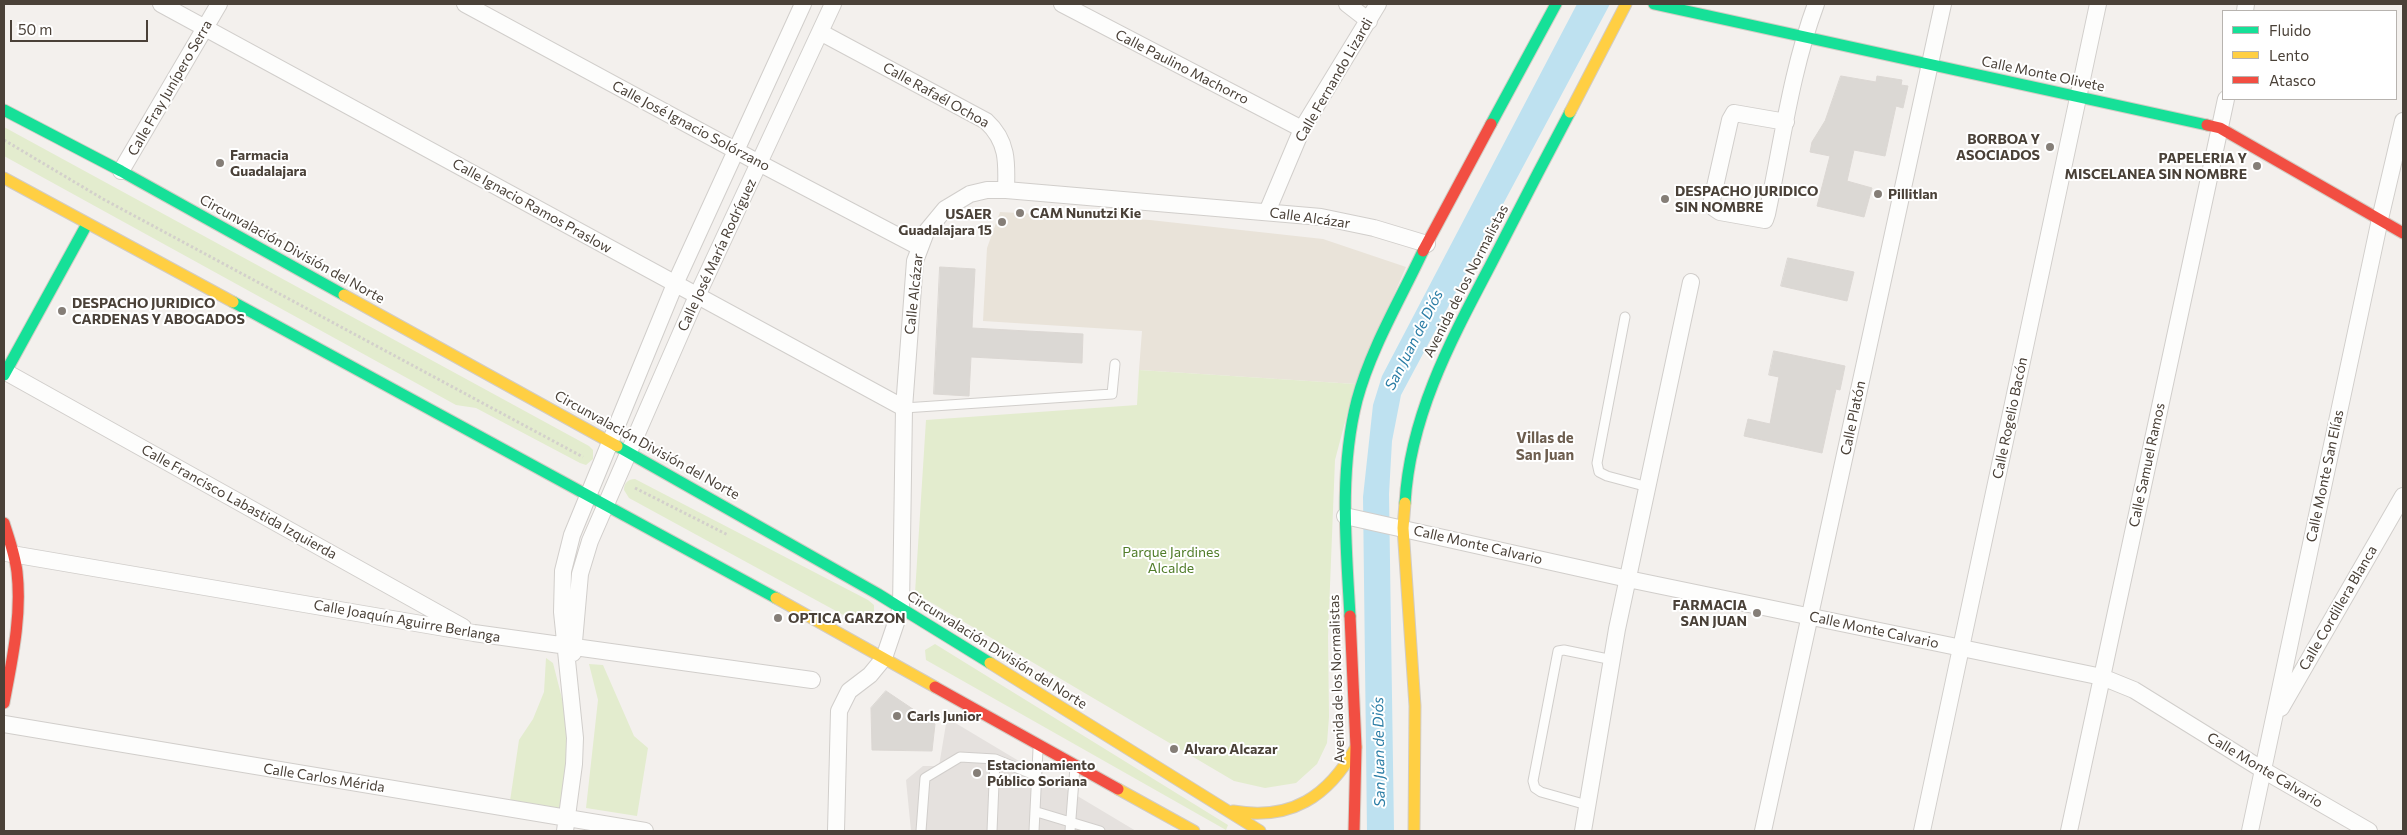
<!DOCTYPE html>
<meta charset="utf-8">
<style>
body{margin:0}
#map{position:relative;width:2407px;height:835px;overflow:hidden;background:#f3f0ed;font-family:Commissioner,sans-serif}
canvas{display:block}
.frame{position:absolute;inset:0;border:5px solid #4a4138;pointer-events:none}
.legend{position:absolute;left:2222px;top:10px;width:175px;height:90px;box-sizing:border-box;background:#fff;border:1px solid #b7b3af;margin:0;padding:6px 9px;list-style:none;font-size:15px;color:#4a4138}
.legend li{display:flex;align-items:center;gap:10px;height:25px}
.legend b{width:25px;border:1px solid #b7b3af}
.scale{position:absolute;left:10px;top:20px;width:138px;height:22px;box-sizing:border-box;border:2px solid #4a4138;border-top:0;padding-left:6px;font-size:15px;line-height:18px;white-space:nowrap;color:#4a4138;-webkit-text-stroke:4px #fff;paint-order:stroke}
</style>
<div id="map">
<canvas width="2407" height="835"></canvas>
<div class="frame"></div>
<ul class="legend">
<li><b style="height:6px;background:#16e098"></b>Fluido</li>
<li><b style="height:6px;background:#ffcf43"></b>Lento</li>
<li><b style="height:6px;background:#f24e42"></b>Atasco</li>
</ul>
<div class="scale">50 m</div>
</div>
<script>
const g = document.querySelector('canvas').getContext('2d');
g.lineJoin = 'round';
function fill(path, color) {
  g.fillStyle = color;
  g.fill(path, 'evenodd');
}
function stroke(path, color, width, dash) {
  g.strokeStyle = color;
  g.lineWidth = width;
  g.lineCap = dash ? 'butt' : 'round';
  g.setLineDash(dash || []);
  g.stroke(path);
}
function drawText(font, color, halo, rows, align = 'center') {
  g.font = font + ' Commissioner,sans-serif';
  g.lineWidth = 4;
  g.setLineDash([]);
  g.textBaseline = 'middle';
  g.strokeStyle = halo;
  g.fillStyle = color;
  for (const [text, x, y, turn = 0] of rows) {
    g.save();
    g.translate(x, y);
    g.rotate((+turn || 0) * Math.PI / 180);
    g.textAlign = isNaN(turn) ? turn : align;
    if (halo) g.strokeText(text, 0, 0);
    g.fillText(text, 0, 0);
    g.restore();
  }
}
const education = new Path2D(`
 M 1000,212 L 1150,220 L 1323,239 L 1406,267 L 1355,384 L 1139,370 L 1142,331 L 983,321 L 987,248 Z`);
const green = new Path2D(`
 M 4,127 L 589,446 L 593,450 L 593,459 L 586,465 L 580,463 L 476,408 L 456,405 L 4,156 Z
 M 1139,370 L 1355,384 L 1335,460 L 1328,636 L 1329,717 L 1327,743 L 1317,764 L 1296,783 L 1265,788 L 1234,781 L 915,593 L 926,420 L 1137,405 Z
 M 635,479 L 868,600 L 874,605 L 874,617 L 866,623 L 858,623 L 629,498 L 624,490 C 624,483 628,479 635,479 Z
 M 935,644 L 1228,825 L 1226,830 L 926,660 L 925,650 Z
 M 546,658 L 553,663 L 571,734 L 559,810 L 510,801 L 519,740 L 533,719 L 544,692 Z
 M 589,664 L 603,665 L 634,736 L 648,748 L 637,816 L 586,808 L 598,700 Z`);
const parking = new Path2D(`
 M 947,718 L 1136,831 L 911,831 L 906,780 L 923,766 L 939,766 Z`);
const water = new Path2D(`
 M 1577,4 L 1610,4 L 1401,395 L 1392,441 L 1389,494 L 1394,831 L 1367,831 L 1363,497 L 1373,405 L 1382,376 Z`);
const building = new Path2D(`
 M 1841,76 L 1876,82 L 1877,76 L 1902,80 L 1901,85 L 1908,86 L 1903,108 L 1896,106 L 1885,156 L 1854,150 L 1847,181 L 1872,188 L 1864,217 L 1817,206 L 1830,156 L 1810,152 L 1812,142 L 1825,121 Z
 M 1788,258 L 1854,272 L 1847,301 L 1781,286 Z
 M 940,267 L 975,269 L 972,328 L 1083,334 L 1082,363 L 971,357 L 969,396 L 934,394 Z
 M 1774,351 L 1845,366 L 1840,390 L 1836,389 L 1822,453 L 1744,436 L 1748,419 L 1770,424 L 1779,377 L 1769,375 Z
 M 886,691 L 935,724 L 932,751 L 872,750 L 871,708 Z`);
const path = new Path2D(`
 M 4,140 L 103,199 L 583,457
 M 635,488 L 728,535`);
const lane = new Path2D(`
 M 1625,317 L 1597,463 L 1599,472 L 1607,476 L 1648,487
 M 904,408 L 1112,394 L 1115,364
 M 1587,805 L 1541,792 L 1535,788 L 1533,781 L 1558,651 L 1564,650 L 1613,660
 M 1037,812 L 1100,831
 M 921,831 L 925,778 L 960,757 L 995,759 L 1037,776
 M 992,831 L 995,759
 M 1034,831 L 1038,749
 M 1070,831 L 1075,767`);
const street = new Path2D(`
 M 161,4 L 904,408
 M 465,4 L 759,163 L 919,247
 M 1062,4 L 1302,129
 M 1347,4 L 1369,21
 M 2245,11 L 2246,4
 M 820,32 L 986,121 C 1008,141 1007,163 1006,190
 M 1786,122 L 1734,113 L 1730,120 L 1712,200 L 1714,208 L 1720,212 L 1765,220 L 1767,214 C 1782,144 1791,71 1816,4
 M 121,171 L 219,4
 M 1267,212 L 1302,129 L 1378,4
 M 4,371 L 463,627
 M 1345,516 L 1628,579 L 2102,677 L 2134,690 L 2263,770 L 2369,831
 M 6,553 L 474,633 L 812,680
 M 573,653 L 580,574 L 590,541 L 697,296 L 833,4
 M 2281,708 L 2403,496
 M 4,724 L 645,831
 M 565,831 L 574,764 L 575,738 L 562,612 L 563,571 L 572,535 L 675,284 L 803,4
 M 836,831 L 839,711 L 849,691 L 870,675 L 884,658 L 901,608 L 904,408 L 915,261 L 926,232 L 945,209 L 970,194 L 987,190 L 1006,190 L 1321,217 L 1374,228 L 1427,244
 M 1583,831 L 1617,629 L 1691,282
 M 1763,831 L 1943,4
 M 1922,831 L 2098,4
 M 2069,831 L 2226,99
 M 2250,831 L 2380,219 L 2403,121`);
const fast = new Path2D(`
 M 1654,4 L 2207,125
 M 4,110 L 121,171 L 344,295
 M 1491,124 L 1556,4
 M 233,302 L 776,598
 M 4,375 L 87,224
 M 617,446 L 878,594 L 990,663
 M 1405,503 C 1410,416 1450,342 1490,266 C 1516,215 1543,163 1570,112
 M 1350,616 C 1346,545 1339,470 1357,400 C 1371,348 1400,300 1423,251`);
const slow = new Path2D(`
 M 1570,112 L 1626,4
 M 4,178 L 233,302
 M 344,295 L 617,446
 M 1405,503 L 1403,528 L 1415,706 L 1414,831
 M 776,598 L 935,687
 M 990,663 L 1260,831
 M 1118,789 L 1194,831
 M 1233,811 C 1291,821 1328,797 1356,747`);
const jam = new Path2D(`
 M 2207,125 L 2220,128 L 2403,233
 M 1423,251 L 1491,124
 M 4,523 C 9,539 15,555 17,572 C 22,616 12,660 4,703
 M 1350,616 L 1356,747 L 1354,831
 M 935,687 L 1118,789`);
const markers = [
 [2050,147,5,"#857e77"],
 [220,163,5,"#857e77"],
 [2257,166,5,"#857e77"],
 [1878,194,5,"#857e77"],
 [1665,199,5,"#857e77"],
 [1020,213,5,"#857e77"],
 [1002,222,5,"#857e77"],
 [62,311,5,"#857e77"],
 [1757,613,5,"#857e77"],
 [778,618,5,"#857e77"],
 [897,716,5,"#857e77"],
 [1174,749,5,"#857e77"],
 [977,773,5,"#857e77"]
];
const streetNames = [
 ["Calle Paulino Machorro",1182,67,27],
 ["Calle Monte Olivete",2043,74,12],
 ["Calle Fernando Lizardi",1334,80,-60],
 ["Calle Fray Junípero Serra",170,88,-60],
 ["Calle Rafaél Ochoa",936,95,29],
 ["Calle José Ignacio Solórzano",691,126,28],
 ["Calle Ignacio Ramos Praslow",532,206,29],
 ["Calle Alcázar",1310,218,8],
 ["Circunvalación División del Norte",292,249,29],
 ["Calle José María Rodríguez",717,255,-65],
 ["Avenida de los Normalistas",1466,281,-63],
 ["Calle Alcázar",914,294,-84],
 ["Calle Platón",1853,418,-78],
 ["Calle Rogelio Bacón",2010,418,-78],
 ["Circunvalación División del Norte",647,445,29],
 ["Calle Samuel Ramos",2147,465,-78],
 ["Calle Monte San Elías",2325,476,-78],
 ["Calle Francisco Labastida Izquierda",239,502,29],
 ["Calle Monte Calvario",1478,545,13],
 ["Calle Cordillera Blanca",2338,608,-60],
 ["Calle Joaquín Aguirre Berlanga",407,621,10],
 ["Calle Monte Calvario",1874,630,12],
 ["Circunvalación División del Norte",997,650,32],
 ["Avenida de los Normalistas",1337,679,-92],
 ["Calle Monte Calvario",2265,770,31],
 ["Calle Carlos Mérida",324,778,9]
];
const poiNames = [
 ["BORBOA Y",2040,139,"right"],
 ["ASOCIADOS",2040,155,"right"],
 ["Farmacia",230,155],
 ["Guadalajara",230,171],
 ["PAPELERIA Y",2247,158,"right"],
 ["MISCELANEA SIN NOMBRE",2247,174,"right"],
 ["DESPACHO JURIDICO",1675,191],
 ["SIN NOMBRE",1675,207],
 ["Pillitlan",1888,194],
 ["CAM Nunutzi Kie",1030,213],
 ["USAER",992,214,"right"],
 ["Guadalajara 15",992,230,"right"],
 ["DESPACHO JURIDICO",72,303],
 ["CARDENAS Y ABOGADOS",72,319],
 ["FARMACIA",1747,605,"right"],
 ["SAN JUAN",1747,621,"right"],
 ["OPTICA GARZON",788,618],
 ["Carls Junior",907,716],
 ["Alvaro Alcazar",1184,749],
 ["Estacionamiento",987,765],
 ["Público Soriana",987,781]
];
const parkNames = [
 ["Parque Jardines",1171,552],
 ["Alcalde",1171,568]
];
const waterNames = [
 ["San Juan de Diós",1414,340,-63],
 ["San Juan de Diós",1379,752,-91]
];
const neighbourhoodNames = [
 ["Villas de",1545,438],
 ["San Juan",1545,455]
];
fill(education, '#e9e3d9');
fill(green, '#e3ecce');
fill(parking, '#e5e1de');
fill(water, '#bee1f0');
fill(building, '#dbd8d4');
stroke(building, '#dbd7d3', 1);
stroke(lane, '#d1cecb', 11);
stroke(street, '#d1cecb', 18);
stroke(fast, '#d2ccc4', 13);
stroke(slow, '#d2ccc4', 13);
stroke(jam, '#d2ccc4', 13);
stroke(path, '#d3d0cb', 3, [2.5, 2.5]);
stroke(lane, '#fdfdfc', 9);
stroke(street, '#fdfdfc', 16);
stroke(fast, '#16e098', 11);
stroke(slow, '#ffcf43', 11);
stroke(jam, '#f24e42', 11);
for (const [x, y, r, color] of markers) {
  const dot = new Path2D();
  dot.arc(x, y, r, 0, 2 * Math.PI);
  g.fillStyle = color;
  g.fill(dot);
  stroke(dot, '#fff', 2);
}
drawText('14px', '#4a4138', '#fff', streetNames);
drawText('bold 14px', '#4a4138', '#fff', poiNames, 'left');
drawText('14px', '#517d2a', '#fff', parkNames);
drawText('italic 15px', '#2c7ea6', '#fff', waterNames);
drawText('bold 15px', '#6d5e4f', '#fff', neighbourhoodNames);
</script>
